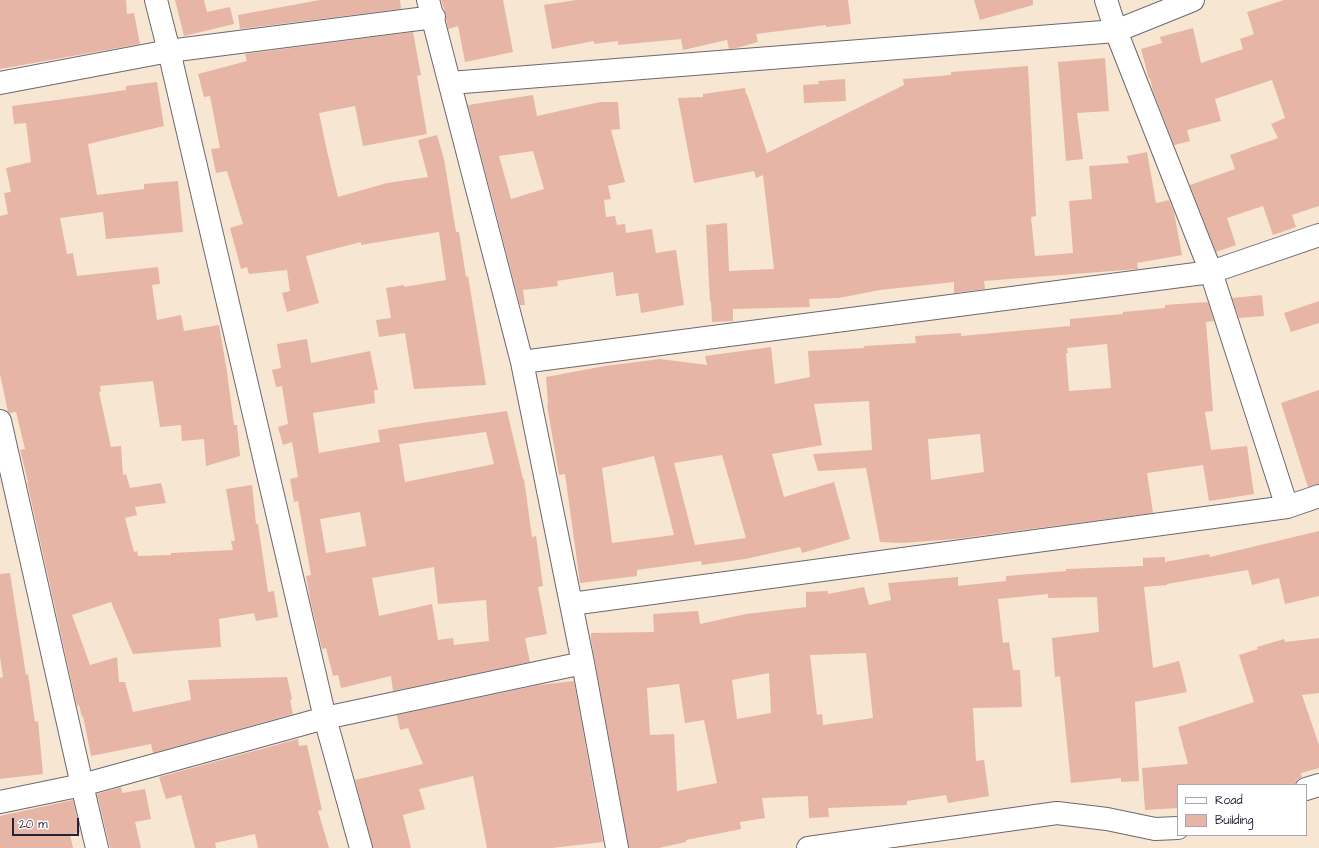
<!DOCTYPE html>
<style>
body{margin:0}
#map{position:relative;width:1319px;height:848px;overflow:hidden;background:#f7e6d1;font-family:"Architects Daughter",sans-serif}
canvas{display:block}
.legend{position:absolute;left:1177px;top:784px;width:130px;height:52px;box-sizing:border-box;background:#fff;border:1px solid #a7a7b1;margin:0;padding:5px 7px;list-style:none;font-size:12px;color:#22223b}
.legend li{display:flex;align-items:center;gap:8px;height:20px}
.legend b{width:20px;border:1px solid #a7a7b1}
.scale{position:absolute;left:12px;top:818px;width:67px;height:18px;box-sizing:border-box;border:2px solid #22223b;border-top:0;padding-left:5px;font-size:12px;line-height:14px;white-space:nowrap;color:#22223b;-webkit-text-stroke:3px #fff;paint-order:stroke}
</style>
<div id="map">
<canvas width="1319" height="848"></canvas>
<ul class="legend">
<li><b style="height:5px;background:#fff"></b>Road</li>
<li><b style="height:11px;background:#e7b5a6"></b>Building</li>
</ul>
<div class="scale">20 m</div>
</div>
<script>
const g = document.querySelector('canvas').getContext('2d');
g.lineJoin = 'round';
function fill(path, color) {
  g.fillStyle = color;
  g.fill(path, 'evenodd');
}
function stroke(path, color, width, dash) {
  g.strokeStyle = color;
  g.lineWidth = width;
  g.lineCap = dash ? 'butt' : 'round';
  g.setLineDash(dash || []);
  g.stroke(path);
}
const building = new Path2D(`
 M 0,0 L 126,0 L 127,14 L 134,13 L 140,44 L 0,69 Z
 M 175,0 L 204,0 L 207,12 L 230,7 L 234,24 L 184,36 Z
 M 320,0 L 400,0 L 401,9 L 240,29 L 238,15 Z
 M 441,0 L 503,0 L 513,52 L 465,62 L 458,26 L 448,29 L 446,19 L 446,15 Z
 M 576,0 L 848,0 L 851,24 L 826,27 L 826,25 L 756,34 L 758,42 L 736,48 L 729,49 L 727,40 L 683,50 L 681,39 L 618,45 L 618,41 L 594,44 L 594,41 L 552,49 L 544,5 Z
 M 974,0 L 1033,0 L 1033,5 L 980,20 Z
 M 1284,0 L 1319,0 L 1319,206 L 1292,215 L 1296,227 L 1273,235 L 1263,206 L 1227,218 L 1236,245 L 1216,252 L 1190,185 L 1235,169 L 1230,155 L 1278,138 L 1271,124 L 1285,118 L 1272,80 L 1215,99 L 1221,121 L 1187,130 L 1190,141 L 1174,145 L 1153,91 L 1150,78 L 1149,79 L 1141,49 L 1162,43 L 1160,37 L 1193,28 L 1201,63 L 1243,49 L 1240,39 L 1254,34 L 1247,12 Z
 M 413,32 L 421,75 L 417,76 L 427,134 L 363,146 L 355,106 L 319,113 L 327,151 L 338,197 L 387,183 L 428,177 L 418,140 L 437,135 L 444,159 L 456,232 L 459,232 L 466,277 L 468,276 L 486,385 L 414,389 L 405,333 L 379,337 L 376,320 L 391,318 L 386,288 L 404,285 L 404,287 L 446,280 L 439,232 L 361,245 L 361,242 L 306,256 L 319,303 L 287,312 L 282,293 L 290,291 L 287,270 L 249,274 L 247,267 L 241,269 L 230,228 L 243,224 L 227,171 L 216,173 L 211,149 L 220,148 L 210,96 L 204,97 L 198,74 L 247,61 L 245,54 Z
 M 1105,58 L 1109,111 L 1077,113 L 1083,159 L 1066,161 L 1058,62 Z
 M 1028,66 L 1036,216 L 1031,217 L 1035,256 L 1073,253 L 1069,201 L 1092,199 L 1089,166 L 1129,163 L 1127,156 L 1147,152 L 1156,203 L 1169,200 L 1174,212 L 1182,255 L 1137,263 L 1138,269 L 984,281 L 985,289 L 954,293 L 954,282 L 880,290 L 839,298 L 809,299 L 810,307 L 733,309 L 733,321 L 712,322 L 711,301 L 710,302 L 706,225 L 727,223 L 729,271 L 774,269 L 763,175 L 756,178 L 754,171 L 694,183 L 678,98 L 703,97 L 703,94 L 745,88 L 746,94 L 747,94 L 767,153 L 904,85 L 903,79 L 951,75 L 951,72 Z
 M 845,79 L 846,101 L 804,103 L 803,85 L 819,84 L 818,81 Z
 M 157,82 L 164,126 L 88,144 L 97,195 L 144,189 L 144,184 L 178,181 L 183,232 L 106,239 L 103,212 L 60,218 L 67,254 L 73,253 L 77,276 L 158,267 L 160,284 L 152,285 L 157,320 L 181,315 L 184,331 L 219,325 L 227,372 L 234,425 L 237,425 L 240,456 L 206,466 L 204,439 L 182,441 L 181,425 L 160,427 L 153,381 L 100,386 L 101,391 L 99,392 L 111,447 L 121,446 L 123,475 L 126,474 L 130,488 L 161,483 L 166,503 L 135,507 L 137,515 L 125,518 L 134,552 L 137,551 L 138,556 L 171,555 L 171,553 L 233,550 L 231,541 L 235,541 L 226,489 L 252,485 L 256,524 L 258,524 L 268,592 L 274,591 L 278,617 L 256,621 L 254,613 L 219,619 L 221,647 L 133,654 L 111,602 L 72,615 L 90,665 L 117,657 L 119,682 L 125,682 L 133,712 L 191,700 L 188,680 L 287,677 L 292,699 L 290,700 L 293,714 L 153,753 L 151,744 L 91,756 L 83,716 L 82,717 L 79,705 L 77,706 L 27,482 L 28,482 L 20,450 L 25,449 L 16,412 L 10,413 L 8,412 L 0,374 L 0,216 L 8,214 L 4,193 L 11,192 L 6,168 L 31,162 L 26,123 L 14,124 L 12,106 L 71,98 L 126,90 L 126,86 Z
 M 533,95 L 537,116 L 600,102 L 618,102 L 620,129 L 611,130 L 625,182 L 608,186 L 611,199 L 604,200 L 606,217 L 615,216 L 617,225 L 625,224 L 626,233 L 652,229 L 656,253 L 676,250 L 684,305 L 641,313 L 638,293 L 616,296 L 613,272 L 557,281 L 558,286 L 523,290 L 525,305 L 520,305 L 468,105 ZM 533,151 L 544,189 L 511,199 L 499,156 Z
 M 1262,295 L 1264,316 L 1239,318 L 1232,298 Z
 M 1319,301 L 1319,323 L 1291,332 L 1284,313 Z
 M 1208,302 L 1214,321 L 1206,322 L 1213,411 L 1205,412 L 1211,450 L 1247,446 L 1254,494 L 1209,501 L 1203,465 L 1147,473 L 1153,513 L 955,539 L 902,543 L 880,542 L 866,468 L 818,471 L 813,454 L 872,450 L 869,401 L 814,404 L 822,445 L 772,454 L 784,497 L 834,482 L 850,539 L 802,553 L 800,547 L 745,559 L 702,565 L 701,561 L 637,570 L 637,576 L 580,583 L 565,474 L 559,475 L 547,405 L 548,405 L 546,377 L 605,366 L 660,359 L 707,365 L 705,356 L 771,347 L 775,384 L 810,377 L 808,351 L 864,348 L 864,346 L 916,343 L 915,336 L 961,333 L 961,336 L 1070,326 L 1070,319 L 1123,314 L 1123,312 L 1165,308 L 1165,305 ZM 1107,344 L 1111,388 L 1069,391 L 1066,353 L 1068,353 L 1067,348 ZM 980,434 L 984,472 L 931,480 L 928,439 ZM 722,455 L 746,538 L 695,545 L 674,463 ZM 654,456 L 674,535 L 612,543 L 602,468 Z
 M 307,339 L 311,363 L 370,351 L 378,390 L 374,390 L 375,403 L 313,413 L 319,453 L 380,442 L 378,430 L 422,423 L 507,411 L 523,479 L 524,479 L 532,537 L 536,536 L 543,586 L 538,587 L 547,634 L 525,638 L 530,662 L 393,691 L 391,676 L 341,688 L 338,675 L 333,676 L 326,648 L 322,649 L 310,599 L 306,576 L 311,575 L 298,501 L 294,502 L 290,479 L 298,477 L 292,442 L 283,445 L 278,427 L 288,424 L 282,386 L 276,387 L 272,370 L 281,368 L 277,344 ZM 486,432 L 494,464 L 405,482 L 399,444 ZM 360,512 L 366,546 L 326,553 L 320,519 ZM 434,567 L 438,604 L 486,600 L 489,641 L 454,645 L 453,638 L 438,640 L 432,604 L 379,616 L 372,578 Z
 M 1319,390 L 1319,484 L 1308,487 L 1281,403 Z
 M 1319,531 L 1319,596 L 1285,604 L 1279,578 L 1252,585 L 1248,570 L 1213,576 L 1167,584 L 1167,585 L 1144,587 L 1153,668 L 1179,661 L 1187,692 L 1135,702 L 1139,781 L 1121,782 L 1121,778 L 1071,783 L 1060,676 L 1055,677 L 1052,638 L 1099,632 L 1097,597 L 1048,598 L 1048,594 L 998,599 L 1003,643 L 1009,642 L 1013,670 L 1020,670 L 1022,707 L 973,708 L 976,761 L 984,760 L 989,796 L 948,803 L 946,795 L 907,801 L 907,805 L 828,808 L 829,817 L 809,818 L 808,796 L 762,798 L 765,818 L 740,822 L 741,829 L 686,840 L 686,842 L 659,848 L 629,848 L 591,639 L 591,633 L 654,632 L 653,614 L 698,611 L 700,624 L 746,614 L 806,607 L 806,592 L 828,591 L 828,594 L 864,587 L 869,605 L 891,600 L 888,583 L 958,577 L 958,586 L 1006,581 L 1006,576 L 1066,571 L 1066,569 L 1143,566 L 1143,558 L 1165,557 L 1165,562 L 1209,554 L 1210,557 ZM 866,653 L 873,718 L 823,725 L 822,714 L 817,715 L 810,655 ZM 769,673 L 771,713 L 737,719 L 732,680 ZM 679,684 L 685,723 L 704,720 L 717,783 L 677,791 L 674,734 L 650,735 L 647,688 Z
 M 10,573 L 26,675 L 28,674 L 35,722 L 38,721 L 43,774 L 0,779 L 0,678 L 3,677 L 0,657 L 0,574 Z
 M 1319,638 L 1319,693 L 1302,695 L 1319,745 L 1319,768 L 1301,773 L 1302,777 L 1297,780 L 1294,785 L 1178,785 L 1178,808 L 1145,810 L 1142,768 L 1188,764 L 1178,727 L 1254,702 L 1239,655 L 1258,649 L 1257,647 L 1284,639 L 1285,642 Z
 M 574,681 L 603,842 L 552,848 L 487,848 L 473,776 L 419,789 L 425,809 L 403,815 L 411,848 L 373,848 L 355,780 L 423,764 L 408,728 L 400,730 L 397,715 L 539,685 Z
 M 298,739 L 299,746 L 307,745 L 322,810 L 318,811 L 329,848 L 258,848 L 255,834 L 215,843 L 216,848 L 195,848 L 181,795 L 166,799 L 159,777 Z
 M 121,787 L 122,793 L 145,789 L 151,819 L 135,822 L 141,848 L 110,848 L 97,794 Z
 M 73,800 L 80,832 L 70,835 L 73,848 L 0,848 L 0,816 Z`);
const minor = new Path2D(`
 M 156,0 L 169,51 L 325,718 L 361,848
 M 428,0 L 522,362 L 583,663 L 617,848
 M 1106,0 L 1116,31 L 1211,272 L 1287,507
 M 0,83 L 169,51 L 434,17
 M 450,83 L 1116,31 L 1193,0
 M 522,362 L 1211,272 L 1319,235
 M 0,421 L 82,785 L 97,848
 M 571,604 L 1287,507 L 1319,496
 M 1306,789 L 1319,785
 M 0,802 L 82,785 L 325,718 L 583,663
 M 808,848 L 1057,813 L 1107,819 L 1155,829 L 1178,828`);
fill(building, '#e7b5a6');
stroke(minor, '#6d6770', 24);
stroke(minor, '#fff', 22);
</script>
